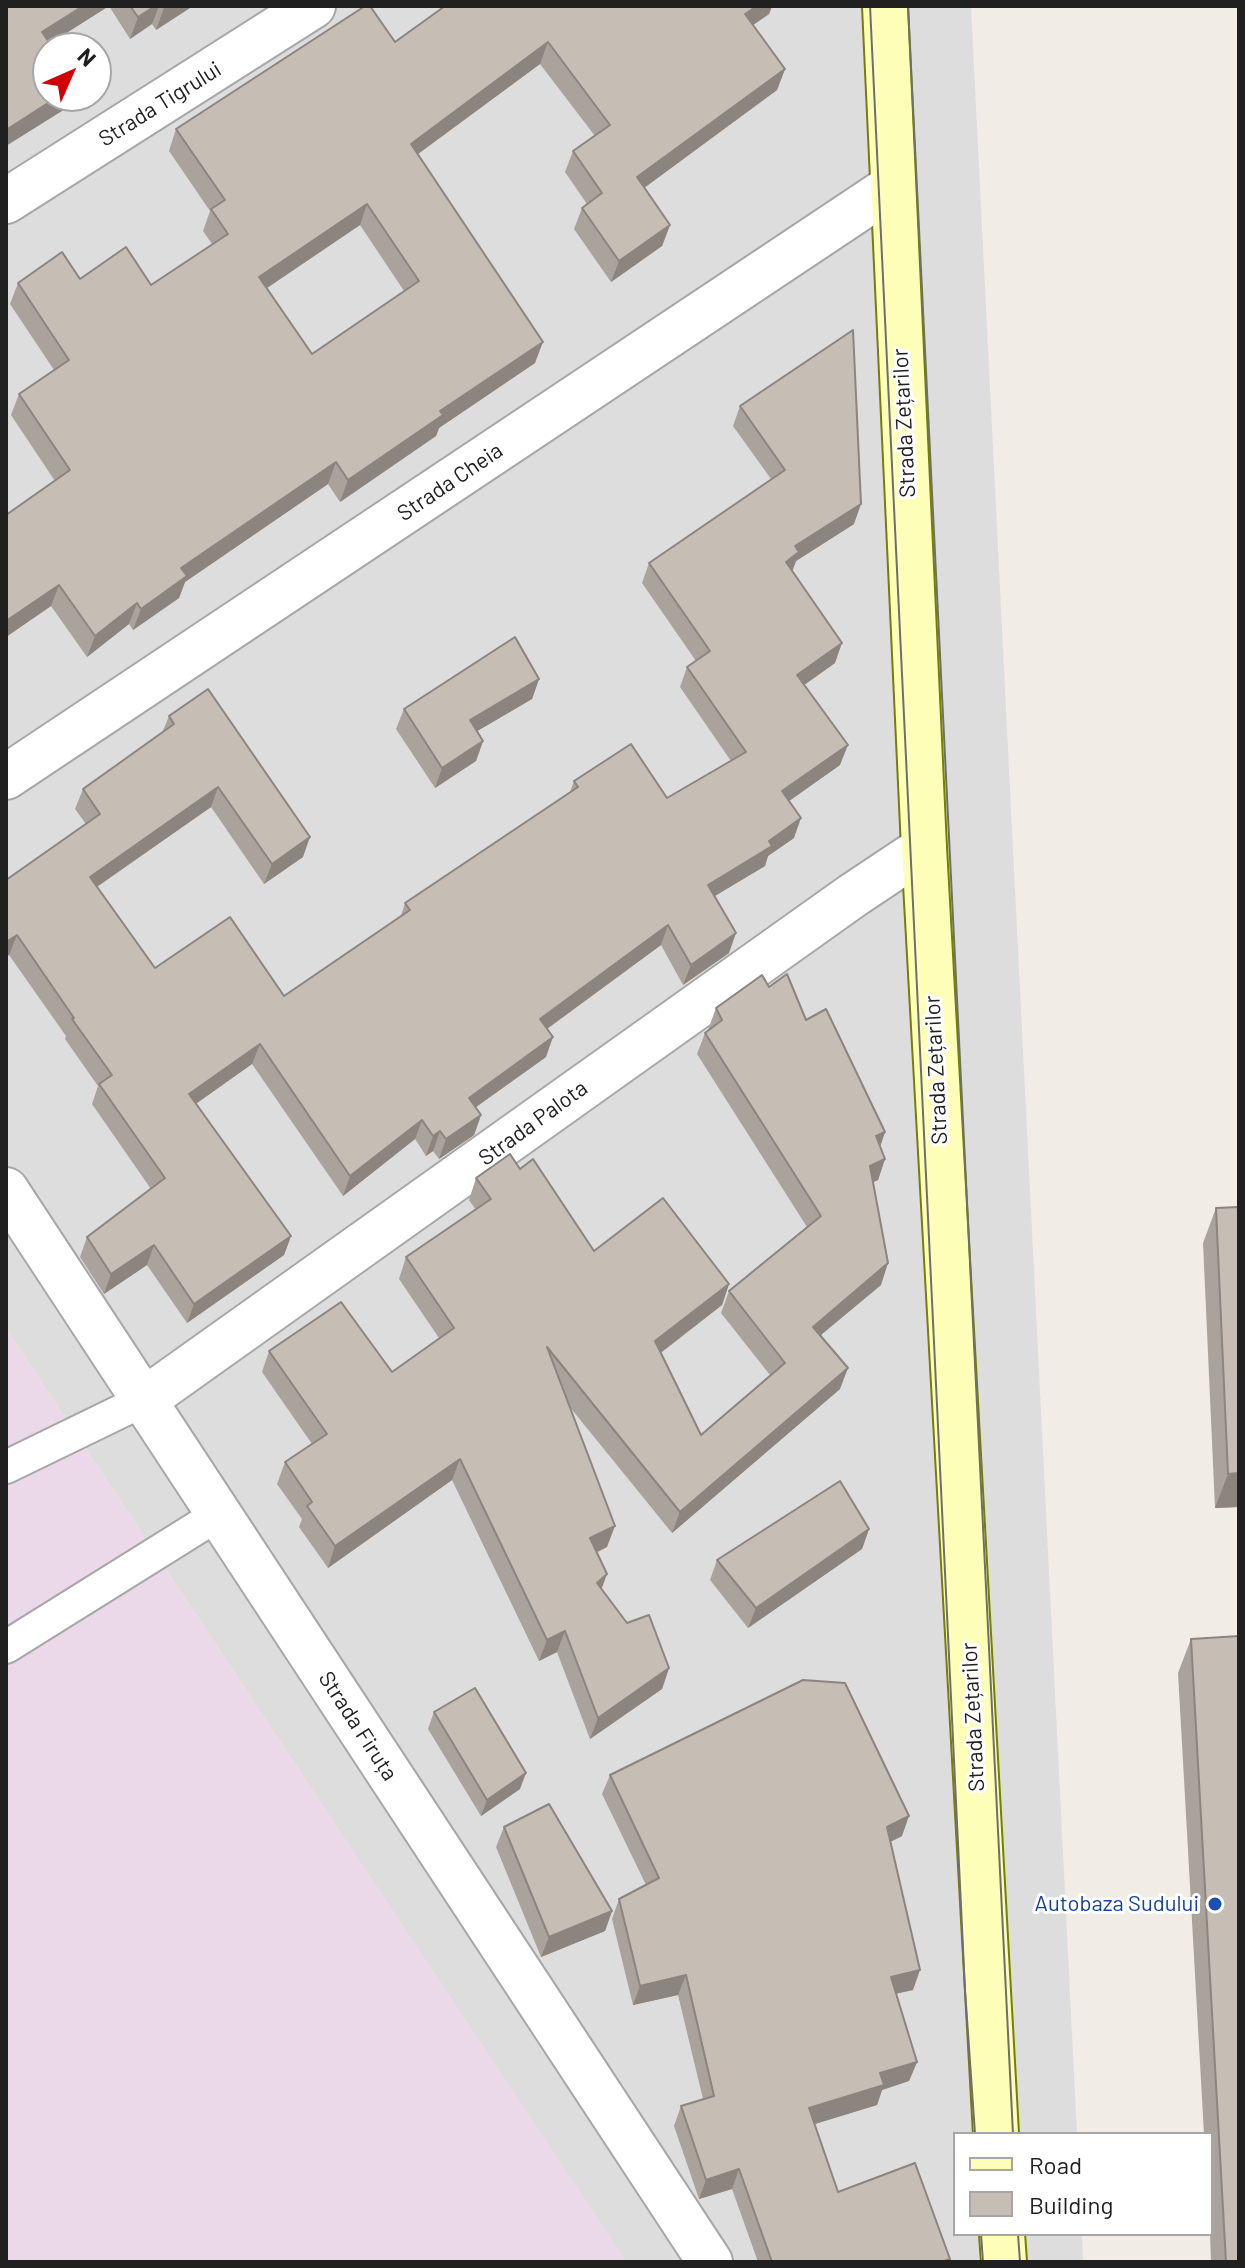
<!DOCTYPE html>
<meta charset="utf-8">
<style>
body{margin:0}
#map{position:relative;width:1245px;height:2268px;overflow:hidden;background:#f1ede6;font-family:Barlow,sans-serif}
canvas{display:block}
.frame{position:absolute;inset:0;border:8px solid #202020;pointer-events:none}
.legend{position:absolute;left:953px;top:2132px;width:260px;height:104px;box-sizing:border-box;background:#fff;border:2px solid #a6a6a6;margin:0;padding:10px 14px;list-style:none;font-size:24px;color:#202020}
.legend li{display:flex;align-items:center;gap:16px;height:40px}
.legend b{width:40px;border:2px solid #a6a6a6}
.north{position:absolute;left:32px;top:32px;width:80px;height:80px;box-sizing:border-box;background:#fff;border:2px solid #a6a6a6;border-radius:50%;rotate:45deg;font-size:22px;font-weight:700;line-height:32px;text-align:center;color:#202020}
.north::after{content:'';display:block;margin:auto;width:28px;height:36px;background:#d10007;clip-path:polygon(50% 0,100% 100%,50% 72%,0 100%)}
</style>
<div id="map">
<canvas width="1245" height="2268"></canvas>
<div class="frame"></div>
<ul class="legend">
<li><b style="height:10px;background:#fdfeb8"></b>Road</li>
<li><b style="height:22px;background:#c6bdb5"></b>Building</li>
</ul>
<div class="north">N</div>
</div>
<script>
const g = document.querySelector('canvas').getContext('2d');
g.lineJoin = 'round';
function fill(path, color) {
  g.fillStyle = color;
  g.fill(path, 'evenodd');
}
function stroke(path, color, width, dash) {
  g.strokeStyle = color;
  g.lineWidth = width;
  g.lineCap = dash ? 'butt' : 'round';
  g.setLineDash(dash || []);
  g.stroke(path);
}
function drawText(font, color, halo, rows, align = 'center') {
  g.font = font + ' Barlow,sans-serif';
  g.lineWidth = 6;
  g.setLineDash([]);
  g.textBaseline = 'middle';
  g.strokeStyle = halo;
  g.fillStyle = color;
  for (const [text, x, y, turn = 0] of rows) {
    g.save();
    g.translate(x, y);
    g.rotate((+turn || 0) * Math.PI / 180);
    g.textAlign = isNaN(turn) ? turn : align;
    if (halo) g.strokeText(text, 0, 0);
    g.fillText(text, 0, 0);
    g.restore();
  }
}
const residential = new Path2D(`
 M 6,6 L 971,6 L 1077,2134 L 955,2134 L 955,2234 L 1082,2234 L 1083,2262 L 626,2262 L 6,1329 ZM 48,48 L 96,48 L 96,96 L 48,96 Z`);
const industrial = new Path2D(`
 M 6,1329 L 626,2262 L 6,2262 Z`);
const lane = new Path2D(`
 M 6,1467 L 144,1400
 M 6,1647 L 219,1514`);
const street = new Path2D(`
 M 6,201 L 313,6
 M 6,777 L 893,186
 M 6,1190 L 710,2262
 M 144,1400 L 852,896 L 924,848`);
const secondary = new Path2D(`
 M 885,6 L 924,848 L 996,2134
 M 1002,2234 L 1004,2262`);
const tram = new Path2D(`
 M 870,6 L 965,1990 L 975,2134
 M 908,6 L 1013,2134
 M 981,2234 L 983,2262
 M 1018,2234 L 1020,2262`);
const wall = new Path2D(`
 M 6,6 L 193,6 L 156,30 L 152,24 L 130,39 L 109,6 L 50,43 L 70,106 Z
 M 445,6 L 772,6 L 769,14 L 753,25 L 785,69 L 777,90 L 644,188 L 670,225 L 662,246 L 611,282 L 574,229 L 582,208 L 587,204 L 565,172 L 573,151 L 595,136 L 540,64 L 418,154 L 535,363 L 439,428 L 436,436 L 340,502 L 328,484 L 185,582 L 179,598 L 133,630 L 129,624 L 87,657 L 51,606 L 6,637 L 6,515 L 55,481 L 11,415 L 19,394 L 54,370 L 10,304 L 18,283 L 80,279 L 151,285 L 212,244 L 203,231 L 210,211 L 169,151 L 176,129 L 395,42 ZM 360,225 L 404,291 L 312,354 L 267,288 Z
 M 740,406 L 854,524 L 796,561 L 792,571 L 835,663 L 804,685 L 840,765 L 789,801 L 794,838 L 768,856 L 765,866 L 714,896 L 729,953 L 683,985 L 661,945 L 547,1029 L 546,1057 L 476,1107 L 481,1115 L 474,1135 L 439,1159 L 433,1151 L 426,1156 L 415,1139 L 343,1196 L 252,1064 L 196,1104 L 291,1236 L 284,1255 L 187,1323 L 147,1265 L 104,1294 L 80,1257 L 87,1237 L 151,1189 L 92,1104 L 98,1086 L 65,1039 L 66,1036 L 9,955 L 6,880 L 86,824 L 75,809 L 83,789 L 162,733 L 169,716 L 303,857 L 264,884 L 211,807 L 97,887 L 155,968 L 284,996 L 401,916 L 405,903 L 570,792 L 574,781 L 667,798 L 731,761 L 680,687 L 687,667 L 696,661 L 642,583 L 649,563 L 771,479 L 733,426 Z
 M 539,679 L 532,699 L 477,731 L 483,741 L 476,761 L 435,788 L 396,729 L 404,709 Z
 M 769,987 L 806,1020 L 885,1132 L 880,1146 L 885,1159 L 878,1180 L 873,1182 L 881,1285 L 821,1335 L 840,1389 L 672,1533 L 569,1406 L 607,1547 L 596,1553 L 602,1589 L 627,1623 L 669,1668 L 662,1689 L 590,1739 L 557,1652 L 539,1661 L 452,1480 L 328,1568 L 299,1527 L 302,1519 L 277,1484 L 285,1462 L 312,1444 L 262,1372 L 269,1351 L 392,1372 L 439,1338 L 399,1279 L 406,1257 L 476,1210 L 469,1200 L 476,1178 L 520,1169 L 594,1251 L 729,1284 L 722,1305 L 661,1353 L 701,1435 L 770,1375 L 721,1313 L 729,1291 L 807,1227 L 697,1054 L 705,1033 L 708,1030 L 716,1008 Z
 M 1239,1207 L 1239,1507 L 1215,1508 L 1203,1243 L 1216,1208 Z
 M 869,1529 L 862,1549 L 748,1628 L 710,1580 L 717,1560 Z
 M 1191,1639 L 1239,2262 L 1211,2262 L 1210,2234 L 1211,2234 L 1211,2134 L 1204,2134 L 1178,1673 Z
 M 434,1712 L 520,1789 L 481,1816 L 428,1729 Z
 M 610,1775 L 902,1836 L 890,1842 L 913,1990 L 896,1994 L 917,2062 L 909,2081 L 882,2090 L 877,2105 L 814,2124 L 838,2192 L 950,2259 L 949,2262 L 758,2262 L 732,2189 L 699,2199 L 674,2126 L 681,2106 L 703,2099 L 678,1995 L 633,2005 L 612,1919 L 619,1899 L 646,1885 L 602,1794 Z
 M 504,1827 L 612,1911 L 605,1931 L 541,1957 L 496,1847 Z`);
const shadedWall = new Path2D(`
 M 83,6 L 109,6 L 35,53 L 42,32 Z
 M 155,6 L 159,6 L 152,24 L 130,39 L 138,17 Z
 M 168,6 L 193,6 L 156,30 L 164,8 Z
 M 757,6 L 772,6 L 769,14 L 737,36 L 745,14 Z
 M 548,42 L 540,64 L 403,165 L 411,144 Z
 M 785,69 L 777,90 L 629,199 L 637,177 Z
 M 59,96 L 73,96 L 70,106 L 6,146 L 6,130 Z
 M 367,204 L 360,225 L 252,298 L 259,277 Z
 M 670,225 L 662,246 L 611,282 L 619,261 Z
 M 543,342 L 535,363 L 439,428 L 436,436 L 340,502 L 348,480 L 440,411 Z
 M 336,462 L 328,484 L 185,582 L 179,598 L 133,630 L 141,609 L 181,568 Z
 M 861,504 L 854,524 L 796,561 L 792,572 L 786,562 L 795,546 Z
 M 59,585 L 51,606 L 6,637 L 6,621 Z
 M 137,603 L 129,624 L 87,657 L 95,636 Z
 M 842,643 L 835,663 L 790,695 L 797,675 Z
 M 539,679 L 532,699 L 462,740 L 470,720 Z
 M 483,741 L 476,761 L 435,788 L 442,768 Z
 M 848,745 L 840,765 L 775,811 L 782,791 Z
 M 218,787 L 211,807 L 82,897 L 90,877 Z
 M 801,818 L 794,838 L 768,856 L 765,866 L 700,905 L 708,885 Z
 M 310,837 L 303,857 L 264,884 L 272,864 Z
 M 668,925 L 661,945 L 533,1039 L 540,1019 Z
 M 736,933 L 729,953 L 683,985 L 691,965 Z
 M 17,935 L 9,955 L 6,957 L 6,942 Z
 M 553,1037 L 546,1057 L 462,1117 L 469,1098 Z
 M 260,1044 L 252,1064 L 181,1114 L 189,1094 Z
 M 481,1115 L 474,1135 L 439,1159 L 446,1139 Z
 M 422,1120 L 415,1139 L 343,1196 L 350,1176 Z
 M 440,1131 L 433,1151 L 426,1156 L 433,1136 Z
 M 885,1132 L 878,1153 L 876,1136 Z
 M 885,1159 L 878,1180 L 862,1187 L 870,1166 Z
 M 291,1236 L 284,1255 L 187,1323 L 194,1304 Z
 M 154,1245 L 147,1265 L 104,1294 L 111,1274 Z
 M 888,1263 L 881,1285 L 805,1348 L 813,1327 Z
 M 729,1284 L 722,1305 L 647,1363 L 655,1341 Z
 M 848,1368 L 840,1389 L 672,1533 L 680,1512 Z
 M 460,1459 L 452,1480 L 328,1568 L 335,1546 Z
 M 1239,1473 L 1239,1507 L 1215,1508 L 1228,1474 Z
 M 615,1526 L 607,1547 L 582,1559 L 590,1538 Z
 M 869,1529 L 862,1549 L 748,1628 L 756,1608 Z
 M 607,1574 L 599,1596 L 597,1583 Z
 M 565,1631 L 557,1652 L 539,1661 L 547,1640 Z
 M 669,1668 L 662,1689 L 590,1739 L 598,1718 Z
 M 526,1773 L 520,1789 L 481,1816 L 487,1800 Z
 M 909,1816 L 902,1836 L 880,1847 L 887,1827 Z
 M 612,1911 L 605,1931 L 541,1957 L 549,1937 Z
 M 920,1970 L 913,1990 L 883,1996 L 891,1977 Z
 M 686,1975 L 678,1995 L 633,2005 L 640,1986 Z
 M 917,2062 L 909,2081 L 882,2090 L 877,2105 L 802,2128 L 809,2108 L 880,2073 Z
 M 739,2169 L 732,2189 L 699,2199 L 706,2180 Z`);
const building = new Path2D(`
 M 6,6 L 83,6 L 42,32 L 53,48 L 48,48 L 48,96 L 59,96 L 6,130 Z
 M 130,6 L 155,6 L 138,17 Z
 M 365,6 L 370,6 L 395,42 L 445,6 L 757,6 L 745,14 L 785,69 L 637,177 L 670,225 L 619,261 L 582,208 L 602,193 L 573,151 L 610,125 L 548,42 L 411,144 L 543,342 L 440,411 L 443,415 L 348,480 L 336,462 L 181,568 L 187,576 L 141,609 L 137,603 L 95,636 L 59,585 L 6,621 L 6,515 L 70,470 L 19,394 L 69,360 L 18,283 L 62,252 L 80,279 L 126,247 L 151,285 L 228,234 L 211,209 L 225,200 L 176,129 ZM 367,204 L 419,281 L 312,354 L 259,277 Z
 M 853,330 L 861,504 L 795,546 L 799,552 L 786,562 L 842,643 L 797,675 L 848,745 L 782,791 L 801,818 L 769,841 L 772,846 L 708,885 L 736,933 L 691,965 L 668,925 L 540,1019 L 553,1037 L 469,1098 L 481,1115 L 446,1139 L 440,1131 L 433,1136 L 422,1120 L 350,1176 L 260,1044 L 189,1094 L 291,1236 L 194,1304 L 154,1245 L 111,1274 L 87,1237 L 165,1178 L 99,1084 L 112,1075 L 72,1019 L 74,1018 L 17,935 L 6,942 L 6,880 L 100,814 L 83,789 L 174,724 L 169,716 L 208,689 L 310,837 L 272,864 L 218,787 L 90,877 L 155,968 L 230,917 L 284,996 L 410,910 L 405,903 L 578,787 L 574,781 L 631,744 L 667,798 L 746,752 L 687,667 L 710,651 L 649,563 L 785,470 L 740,406 Z
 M 515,637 L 539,679 L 470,720 L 483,741 L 442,768 L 404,709 Z
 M 787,974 L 806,1020 L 826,1009 L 885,1132 L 876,1136 L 885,1159 L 870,1166 L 888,1263 L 813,1327 L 848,1368 L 680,1512 L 547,1347 L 615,1526 L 590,1538 L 607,1574 L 597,1583 L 627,1623 L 649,1615 L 669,1668 L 598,1718 L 565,1631 L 547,1640 L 460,1459 L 335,1546 L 307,1506 L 312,1502 L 285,1462 L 327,1434 L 269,1351 L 341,1302 L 392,1372 L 454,1328 L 406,1257 L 491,1199 L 476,1178 L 510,1154 L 520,1169 L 533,1159 L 594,1251 L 663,1198 L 729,1284 L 655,1341 L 701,1435 L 785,1363 L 729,1291 L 821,1216 L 705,1033 L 722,1020 L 716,1008 L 762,975 L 769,987 Z
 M 1239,1207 L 1239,1473 L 1228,1474 L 1216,1208 Z
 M 840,1481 L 869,1529 L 756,1608 L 717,1560 Z
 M 1239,1636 L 1239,2262 L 1226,2262 L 1191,1639 Z
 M 803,1680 L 845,1683 L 909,1816 L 887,1827 L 920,1970 L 891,1977 L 917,2062 L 880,2073 L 884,2085 L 809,2108 L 838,2192 L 915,2163 L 950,2259 L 941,2262 L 772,2262 L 739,2169 L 706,2180 L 681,2106 L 714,2096 L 686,1975 L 640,1986 L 619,1899 L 659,1878 L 610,1775 Z
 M 475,1688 L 526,1773 L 487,1800 L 434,1712 Z
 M 549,1804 L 612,1911 L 549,1937 L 504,1827 Z`);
const markers = [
 [1215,1904,8,"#1a4fb4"]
];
const streetNames = [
 ["Strada Tigrului",160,104,-32],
 ["Strada Zețarilor",904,423,-93],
 ["Strada Cheia",450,482,-34],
 ["Strada Zețarilor",936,1070,-93],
 ["Strada Palota",533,1123,-36],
 ["Strada Zețarilor",973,1717,-93],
 ["Strada Firuța",358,1726,57]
];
const transitNames = [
 ["Autobaza Sudului",1199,1904]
];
fill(residential, '#dedddd');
fill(industrial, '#ebd8e8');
stroke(lane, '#a7a7a7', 36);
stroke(street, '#a7a7a7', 48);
stroke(secondary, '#757f00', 48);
stroke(lane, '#fff', 32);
stroke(street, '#fff', 44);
stroke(secondary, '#fdfeb8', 44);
stroke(tram, '#6e6e6e', 2);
fill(wall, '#aaa39c');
fill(shadedWall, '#8b847f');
fill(building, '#c6bdb5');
stroke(building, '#8b847f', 2);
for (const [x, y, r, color] of markers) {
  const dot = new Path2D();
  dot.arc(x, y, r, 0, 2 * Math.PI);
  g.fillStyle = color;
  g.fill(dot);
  stroke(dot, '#fff', 3);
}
drawText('22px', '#202020', '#fff', streetNames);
drawText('22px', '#164399', '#fff', transitNames, 'right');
</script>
